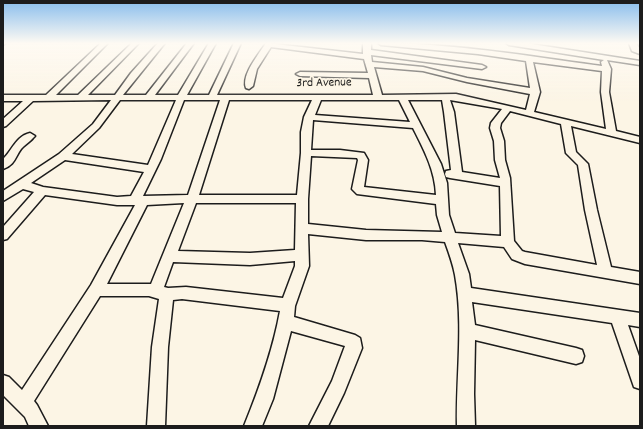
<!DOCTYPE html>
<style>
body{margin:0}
#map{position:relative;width:643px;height:429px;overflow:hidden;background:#fcf5e5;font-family:Dekko,sans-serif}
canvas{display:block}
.frame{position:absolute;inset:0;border:4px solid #1c1c1c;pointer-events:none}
</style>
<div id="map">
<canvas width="643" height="429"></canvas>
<div class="frame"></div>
</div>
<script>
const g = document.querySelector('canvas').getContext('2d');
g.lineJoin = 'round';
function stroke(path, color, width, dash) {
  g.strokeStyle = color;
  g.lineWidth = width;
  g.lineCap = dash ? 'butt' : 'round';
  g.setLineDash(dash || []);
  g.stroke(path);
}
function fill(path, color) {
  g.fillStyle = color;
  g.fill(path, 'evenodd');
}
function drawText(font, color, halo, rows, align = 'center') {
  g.font = font + ' Dekko,sans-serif';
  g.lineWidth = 3.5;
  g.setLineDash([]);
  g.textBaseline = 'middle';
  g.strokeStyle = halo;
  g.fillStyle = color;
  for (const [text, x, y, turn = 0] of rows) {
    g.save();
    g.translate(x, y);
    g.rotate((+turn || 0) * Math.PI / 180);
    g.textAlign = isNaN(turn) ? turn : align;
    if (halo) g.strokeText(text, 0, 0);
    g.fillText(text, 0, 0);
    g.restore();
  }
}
const service = new Path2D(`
 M 3,43 L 6,43 L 3,45 Z`);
const minor = new Path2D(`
 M 101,43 L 108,43 L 56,95 L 78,95 L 132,43 L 139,43 L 88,95 L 115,95 L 131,73 L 158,43 L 165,43 L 123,95 L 146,95 L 187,43 L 194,43 L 155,95 L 178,95 L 209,43 L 216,43 L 187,95 L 209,95 L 234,43 L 241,43 L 217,95 L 373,95 L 369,78 L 300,76 L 296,74 L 300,72 L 368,73 L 364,59 L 271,47 L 257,69 L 253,86 L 249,89 L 246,88 C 241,75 259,54 266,43 L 363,54 L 363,43 L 371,43 L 371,50 L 482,65 L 486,67 L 482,69 L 371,55 L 372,62 L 423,67 L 467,78 L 530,88 L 526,61 L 478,54 L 381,45 L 378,43 C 453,43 527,56 602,66 L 601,62 L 604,60 L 509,45 L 506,43 L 525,43 L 640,61 L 640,65 L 607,60 L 611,69 L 609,92 L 616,131 L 640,137 L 640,143 L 571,126 L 576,152 L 588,164 L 597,210 L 611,267 L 640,272 L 640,284 L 525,264 L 512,259 L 504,247 L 458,243 L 469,274 L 471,288 L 640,313 L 640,327 L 628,325 L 640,359 L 640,389 L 634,387 L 612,323 L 472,302 L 475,325 L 576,348 L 582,350 L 584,356 L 582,362 L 576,364 L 475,340 L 474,394 L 475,426 L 457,426 C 456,376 464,325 455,275 C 453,264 449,253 445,242 L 422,240 L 366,240 L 308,234 L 309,266 L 295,306 L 294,317 L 355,335 L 360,338 L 362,348 L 344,393 L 328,426 L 309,426 L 332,381 L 345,346 L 291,331 L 273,399 L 262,426 L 244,426 C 259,389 273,350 280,311 L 182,299 L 173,300 L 168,347 L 165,426 L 147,426 L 152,347 L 159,299 L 149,296 L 100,296 L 34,401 L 37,405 L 48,426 L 29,426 L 25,417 L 3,395 L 3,375 L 9,377 L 22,390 L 91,285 L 135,205 L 117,205 L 45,195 L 7,239 L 3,240 L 3,227 L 34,192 L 23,189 L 3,201 L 3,191 L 59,154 L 93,124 L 111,100 L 33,101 L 6,126 L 3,127 L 3,119 L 23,101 L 3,101 L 3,95 L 46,95 ZM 533,62 L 602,71 L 601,92 L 606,129 L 534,112 L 540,92 ZM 374,67 L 423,71 L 467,82 L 530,94 L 526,110 L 456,94 L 382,95 ZM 120,100 L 176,100 L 148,165 L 72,154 L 99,128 ZM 184,100 L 220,100 L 188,195 L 143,196 L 161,159 ZM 229,100 L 312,100 L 304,117 L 301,132 L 301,153 L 297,195 L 199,195 ZM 321,100 L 399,100 L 410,122 L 315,115 ZM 408,100 L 442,100 L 444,112 L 451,170 L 446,171 L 445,174 L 446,177 L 450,178 L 500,186 L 501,236 L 455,233 L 449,215 L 447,183 L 441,164 ZM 450,100 L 502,109 L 491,123 L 490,128 L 494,141 L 495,160 L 500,178 L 462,172 L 454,112 ZM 510,111 L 561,124 L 566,153 L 578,165 L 585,210 L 597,265 L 525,252 L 522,251 L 514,241 L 510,178 L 505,160 L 504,141 L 500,128 L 501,123 ZM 313,120 L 413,128 C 424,150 435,170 436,195 L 364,187 L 368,160 L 364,153 L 340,150 L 311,150 ZM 311,156 L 357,158 L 358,160 L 352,189 L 357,194 L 436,204 L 437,215 L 442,232 L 366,230 L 308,224 L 308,199 ZM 65,160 L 144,172 L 131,196 L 117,197 L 43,187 L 31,183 ZM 184,203 L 151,284 L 107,284 L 147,205 ZM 196,203 L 296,203 L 295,250 L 250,253 L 178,251 ZM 295,261 L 295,266 L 283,298 L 186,287 L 168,288 L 164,287 L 173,262 L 250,265 Z
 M 629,43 L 636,43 L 640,49 L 640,54 L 632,51 Z
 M 30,133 L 35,136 L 33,138 C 30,142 24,145 21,149 C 15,157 15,165 3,169 L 3,159 C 12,151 16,136 30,133 Z`);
const farStreetnames = [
 ["3rd Avenue",324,84,-1]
];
stroke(service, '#1c1c1c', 3);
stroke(minor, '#1c1c1c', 3);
fill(service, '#fcf5e5');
fill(minor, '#fcf5e5');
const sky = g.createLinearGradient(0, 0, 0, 103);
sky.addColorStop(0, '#88bded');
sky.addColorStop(0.42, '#fefaf3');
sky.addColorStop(1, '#fefaf300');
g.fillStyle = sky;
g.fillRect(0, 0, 643, 103);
drawText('13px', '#1c1c1c', '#fcf5e5', farStreetnames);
</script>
